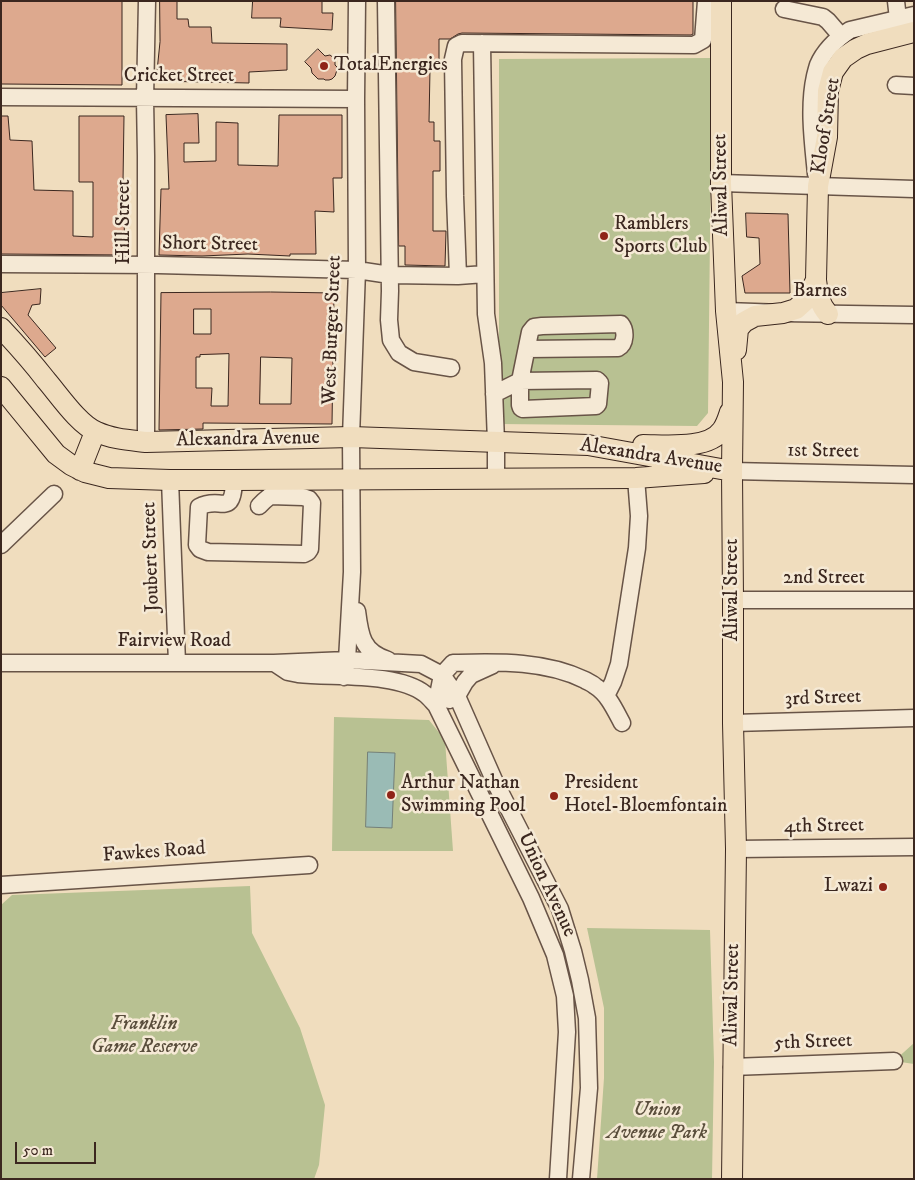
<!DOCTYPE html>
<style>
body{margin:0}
#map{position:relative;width:915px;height:1180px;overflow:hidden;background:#f0ddbe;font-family:"IM FELL DW Pica",serif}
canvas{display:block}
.frame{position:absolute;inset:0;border:2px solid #3b271f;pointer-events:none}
.scale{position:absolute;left:15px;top:1142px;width:81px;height:22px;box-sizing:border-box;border:2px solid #3b271f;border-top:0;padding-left:6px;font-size:15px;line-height:18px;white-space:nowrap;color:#3b271f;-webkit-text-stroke:4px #f5e9d5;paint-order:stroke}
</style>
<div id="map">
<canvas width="915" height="1180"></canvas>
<div class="frame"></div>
<div class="scale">50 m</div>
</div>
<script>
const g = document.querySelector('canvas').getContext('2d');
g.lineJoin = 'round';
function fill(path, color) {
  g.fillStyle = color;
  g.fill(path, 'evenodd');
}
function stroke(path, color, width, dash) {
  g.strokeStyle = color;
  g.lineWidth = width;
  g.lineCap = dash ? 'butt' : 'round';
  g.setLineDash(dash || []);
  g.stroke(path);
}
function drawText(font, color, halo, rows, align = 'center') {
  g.font = font + ' "IM FELL DW Pica",serif';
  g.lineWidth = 5;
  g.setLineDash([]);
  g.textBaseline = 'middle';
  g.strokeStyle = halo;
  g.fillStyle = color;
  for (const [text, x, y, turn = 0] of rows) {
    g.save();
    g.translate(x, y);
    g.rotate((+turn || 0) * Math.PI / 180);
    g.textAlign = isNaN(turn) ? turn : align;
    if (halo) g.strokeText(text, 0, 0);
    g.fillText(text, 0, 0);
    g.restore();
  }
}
const green = new Path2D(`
 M 712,58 L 708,413 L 697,426 L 499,424 L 499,59 Z
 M 334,717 L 429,720 L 445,740 L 453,851 L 332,851 Z
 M 250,886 L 252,933 L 300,1028 L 325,1105 L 319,1165 L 314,1179 L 1,1179 L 1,905 L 12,895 Z
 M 587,928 L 710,930 L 714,1062 L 712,1179 L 597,1179 L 604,1078 L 604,1008 Z
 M 914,1043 L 914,1064 L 894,1061 Z`);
const water = new Path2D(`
 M 368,752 L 395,753 L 392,828 L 366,827 Z`);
const building = new Path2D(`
 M 1,1 L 122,1 L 122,85 L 1,84 Z
 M 160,1 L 177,1 L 177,19 L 188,19 L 189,27 L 211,27 L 212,43 L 287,44 L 287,70 L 249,72 L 249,83 L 156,81 L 160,42 Z
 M 253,1 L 322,1 L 322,13 L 333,13 L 332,30 L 280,27 L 281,18 L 252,18 Z
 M 396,1 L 693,1 L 693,34 L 691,35 L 462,33 L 458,34 L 450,39 L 439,39 L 439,69 L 430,69 L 429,122 L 434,122 L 434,141 L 440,141 L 440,171 L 433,171 L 433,231 L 446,231 L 445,266 L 405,265 L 405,246 L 399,246 Z
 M 318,49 L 325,56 L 330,55 L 335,59 L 335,65 L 337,67 L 337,70 L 335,76 L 332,79 L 329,80 L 325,80 L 324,79 L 318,79 L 312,73 L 311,68 L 305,62 Z
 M 198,114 L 199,143 L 184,143 L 184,162 L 216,161 L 216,122 L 238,123 L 238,165 L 278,166 L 279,115 L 342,115 L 342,178 L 333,178 L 334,212 L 315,211 L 316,254 L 290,254 L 290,256 L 248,254 L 202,256 L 159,255 L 161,189 L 169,189 L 166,115 Z
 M 1,116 L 8,116 L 10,140 L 32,141 L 34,190 L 73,191 L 73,236 L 93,237 L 93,182 L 79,182 L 79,116 L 124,116 L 123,182 L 125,255 L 1,254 Z
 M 746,213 L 788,214 L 790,293 L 745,293 L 742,276 L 760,264 L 759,238 L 747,237 Z
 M 41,289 L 40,304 L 32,305 L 28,315 L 56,348 L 45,357 L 1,305 L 1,293 Z
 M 271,292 L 334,293 L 332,424 L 203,423 L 203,429 L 159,430 L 161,293 ZM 194,309 L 211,309 L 211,334 L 194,334 ZM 229,354 L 228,406 L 211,406 L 212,388 L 196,388 L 196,357 L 200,357 L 200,355 ZM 261,357 L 292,358 L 291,404 L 260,404 Z`);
const minor = new Path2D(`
 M 386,1 L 390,291 L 389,320 L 391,340 L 399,353 L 414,362 L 451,368
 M 896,1 L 898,19
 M 784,9 L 823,17 L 828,21 L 841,36
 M 482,43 L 486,314 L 493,363 L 496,442 L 496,479
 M 896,85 L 914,86
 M 1,97 L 356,99
 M 816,174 C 813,143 808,107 815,76 C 816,72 817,68 818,65 C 824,51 838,38 850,30 L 914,15
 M 721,183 L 914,189
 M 1,264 L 158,265 L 357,270 L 390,275 L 458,276 L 485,274
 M 458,276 L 455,196 L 453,59 L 456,46 L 462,43 L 694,45 L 703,40 L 706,1
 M 726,311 L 783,313 L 914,315
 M 494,394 L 520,381 L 597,380 L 600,383 L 598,404 L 596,406 L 523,409 L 521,408 L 520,405 L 520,381 L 530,332 L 534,327 L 542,326 L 621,324 C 626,330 626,344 618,348 L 527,349
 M 146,442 L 146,156 L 145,99 L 147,1
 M 732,471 L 914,475
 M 170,480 L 177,663
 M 234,480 C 233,519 220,495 199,507 L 197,545 L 200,549 L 208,552 L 304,554 L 308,552 L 310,549 L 312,503 L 309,499 L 303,497 L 270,496 L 264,501 L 259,506
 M 1,545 L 54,494
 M 733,600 L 914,600
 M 357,611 C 360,635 362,652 388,660
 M 1,663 L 274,663 L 347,660 L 421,664 L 442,675 L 457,696 L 494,780 L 560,909 L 573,951 L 580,980 L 587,1018 L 589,1088 L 581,1179
 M 276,664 L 288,672 L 298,674 C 334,678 397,672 425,694 C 429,697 433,702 436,705 L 531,898 L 555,955 L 565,996 L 567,1032 L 558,1179
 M 344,677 L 347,660 L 352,572 L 351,437 L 357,270 L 356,99 L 357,1
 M 606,696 L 613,682 L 619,664 L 637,548 L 639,516 L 636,478
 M 449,700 L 457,696 L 465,682 L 471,675 L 493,665
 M 436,705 L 442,675 L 453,663 C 497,662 544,660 585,680 C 588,682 592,683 595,686 C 608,694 615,710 622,723
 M 733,723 L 914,718
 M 736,849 L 914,847
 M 1,885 L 309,865
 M 732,1067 L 894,1061`);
const major = new Path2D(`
 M 721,1 L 721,183 L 726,311 L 733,382 L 732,471 L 733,600 L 733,723 L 736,849 L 732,1179
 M 816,280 C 818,294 818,302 828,314
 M 1,328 C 17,345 32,362 46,380 C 59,395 79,425 97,432 C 112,439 129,440 146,442 L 351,437 L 588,445 L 732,471
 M 736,350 L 738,329 L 744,322 L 755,316 L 783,313 L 796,309 L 807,299 L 816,280 L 818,186 L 827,137 L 828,91 L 833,72 L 843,58 L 856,49 L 867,44 L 914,32
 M 1,387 L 56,454 L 71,465 L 85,472 L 109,478 L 170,480 L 234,480 L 636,478 L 704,473
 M 643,445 C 664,445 709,450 722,430 C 726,425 728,418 730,412
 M 80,470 L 95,432`);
const markers = [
 [324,66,5,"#8f2418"],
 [604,236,5,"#8f2418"],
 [391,795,5,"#8f2418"],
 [554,796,5,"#8f2418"],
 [883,887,5,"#8f2418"]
];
const poiNames = [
 ["TotalEnergies",334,66],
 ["Ramblers",614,225],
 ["Sports Club",614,248],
 ["Arthur Nathan",401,784],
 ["Swimming Pool",401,807],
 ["President",564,784],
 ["Hotel-Bloemfontain",564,807],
 ["Lwazi",873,887,"right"]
];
const streetNames = [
 ["Cricket Street",179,77],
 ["Kloof Street",827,126,-81],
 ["Aliwal Street",722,185,-91],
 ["Hill Street",125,222,-90],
 ["Short Street",210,245,1],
 ["Barnes",820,292],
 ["West Burger Street",333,330,-88],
 ["Alexandra Avenue",248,440,-1],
 ["1st Street",823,452,1],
 ["Alexandra Avenue",651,457,9],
 ["Joubert Street",152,557,-92],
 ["2nd Street",824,579],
 ["Aliwal Street",733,590,-90],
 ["Fairview Road",174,642],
 ["3rd Street",823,699,-2],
 ["4th Street",824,827,-1],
 ["Fawkes Road",154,853,-4],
 ["Union Avenue",546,885,65],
 ["Aliwal Street",733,995,-89],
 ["5th Street",813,1043,-2]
];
const parkNames = [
 ["Franklin",144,1025],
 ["Game Reserve",144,1048],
 ["Union",657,1111],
 ["Avenue Park",657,1134]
];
fill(green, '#b8c192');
fill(water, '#9abbb5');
stroke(water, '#748079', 1);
fill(building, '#dda98e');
stroke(building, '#3b271f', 1);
stroke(minor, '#685447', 19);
stroke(major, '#3b271f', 22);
stroke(minor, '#f5e9d5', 16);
stroke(major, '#f0ddbe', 20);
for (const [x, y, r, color] of markers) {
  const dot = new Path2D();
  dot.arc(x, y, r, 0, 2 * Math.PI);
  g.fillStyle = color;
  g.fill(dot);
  stroke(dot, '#f5e9d5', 2);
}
drawText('20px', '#3b271f', '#f5e9d5', poiNames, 'left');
drawText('20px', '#3b271f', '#f5e9d5', streetNames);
drawText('italic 20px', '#5a4e3c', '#f5e9d5', parkNames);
</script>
